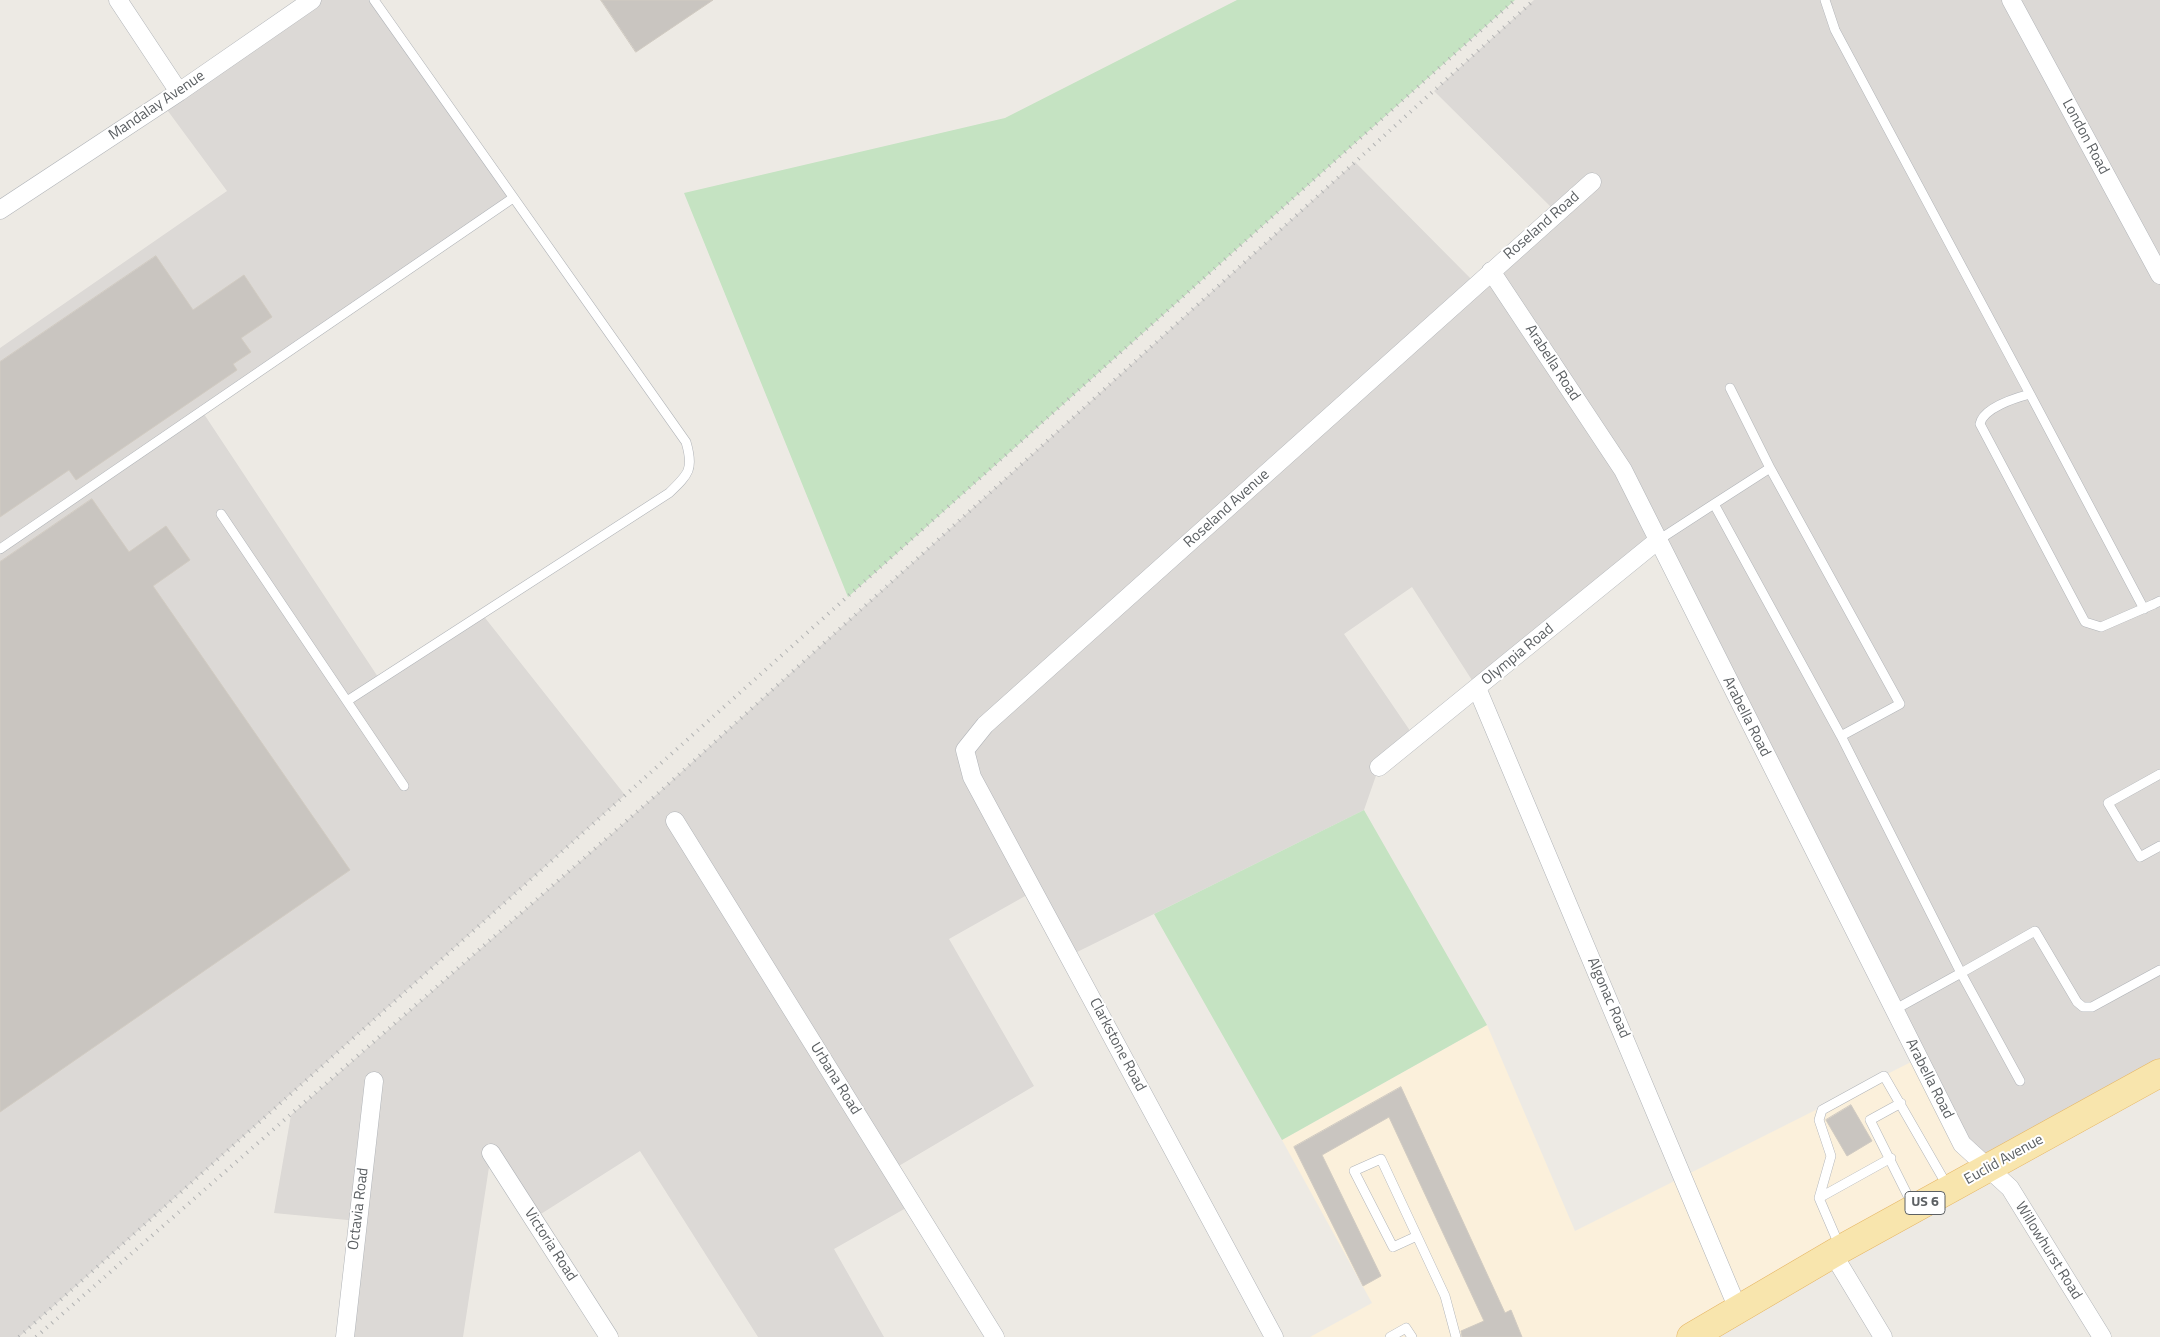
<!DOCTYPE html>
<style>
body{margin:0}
canvas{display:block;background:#edeae4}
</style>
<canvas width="2160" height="1337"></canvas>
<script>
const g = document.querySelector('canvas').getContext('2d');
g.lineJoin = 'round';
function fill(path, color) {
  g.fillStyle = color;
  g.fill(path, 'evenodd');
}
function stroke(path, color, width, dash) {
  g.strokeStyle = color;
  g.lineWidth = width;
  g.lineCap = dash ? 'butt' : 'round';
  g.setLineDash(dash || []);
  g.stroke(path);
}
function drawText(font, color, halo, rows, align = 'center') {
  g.font = font + ' "Titillium Web",sans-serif';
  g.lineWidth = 4;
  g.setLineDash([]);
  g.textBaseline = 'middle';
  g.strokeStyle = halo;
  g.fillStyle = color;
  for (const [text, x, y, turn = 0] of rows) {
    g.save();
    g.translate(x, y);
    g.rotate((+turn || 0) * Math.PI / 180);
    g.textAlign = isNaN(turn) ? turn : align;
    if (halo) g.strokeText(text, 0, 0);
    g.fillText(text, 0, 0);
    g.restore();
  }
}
const commercial = new Path2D(`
 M 1487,1025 L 1575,1231 L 1919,1058 L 1989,1169 L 1691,1337 L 1310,1337 L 1372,1303 L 1282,1140 Z`);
const industrial = new Path2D(`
 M 312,0 L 374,0 L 513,198 L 202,411 L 380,680 L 482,614 L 625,795 L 19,1337 L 0,1337 L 0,348 L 227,191 L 162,103 Z
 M 1534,0 L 2160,0 L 2160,1073 L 1989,1169 L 1962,1144 L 1657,541 L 1477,688 L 1412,587 L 1344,634 L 1415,738 L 1379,767 L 1364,810 L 1069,956 L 1034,891 L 949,939 L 1034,1086 L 892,1170 L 913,1204 L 834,1249 L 884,1337 L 758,1337 L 640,1151 L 533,1219 L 491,1154 L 463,1337 L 345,1337 L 358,1221 L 274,1213 L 291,1115 L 656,795 L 1355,162 L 1476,284 L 1557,213 L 1434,91 Z`);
const green = new Path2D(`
 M 1237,0 L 1515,0 L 848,597 L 684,193 L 1005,118 Z
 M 1364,810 L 1487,1025 L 1282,1140 L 1154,914 Z`);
const building = new Path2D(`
 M 601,0 L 713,0 L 636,52 Z
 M 156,256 L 193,310 L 244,275 L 272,317 L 241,338 L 251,352 L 233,364 L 237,370 L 76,480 L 69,470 L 0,517 L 0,362 Z
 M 92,499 L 129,552 L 166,526 L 190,560 L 153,586 L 350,870 L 0,1112 L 0,562 Z
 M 1401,1087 L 1505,1313 L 1511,1310 L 1522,1337 L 1462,1337 L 1461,1331 L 1484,1321 L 1389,1117 L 1322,1155 L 1381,1276 L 1363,1286 L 1294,1147 Z
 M 1851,1105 L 1872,1141 L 1847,1156 L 1826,1120 Z`);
const lane = new Path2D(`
 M 1825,0 L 1835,30 L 2030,394
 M 1770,468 L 1900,704 L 1841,736
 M 1714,504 L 1770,468 L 1730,388
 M 221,514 L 404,786
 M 1657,541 L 1714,504 L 1841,736 L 1961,973 L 1894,1010
 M 0,549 L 513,198
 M 2144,609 L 2030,394 C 2015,398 1983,408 1980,424 L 2085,622 L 2101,627 L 2154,604 L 2160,601
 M 347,701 L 669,493 C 689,474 694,469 686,442 L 374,0
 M 2160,774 L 2108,803 L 2140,857 L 2160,846
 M 2020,1081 L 1961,973 L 2035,931 L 2077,1002 L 2083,1007 L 2092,1007 L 2160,970
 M 1901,1103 L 1870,1120 L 1913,1206
 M 1819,1198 L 1891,1158
 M 1417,1236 L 1393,1247 L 1354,1171 L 1381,1159 L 1445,1296 L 1456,1337
 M 1840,1247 L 1819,1198 L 1831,1156 L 1819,1120 L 1822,1110 L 1884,1076 L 1948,1187
 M 1390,1337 L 1406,1328 L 1412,1337`);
const street = new Path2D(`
 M 118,0 L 179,92
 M 2011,0 L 2160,275
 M 0,210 L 179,92 L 312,0
 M 1491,271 L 1623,470 L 1962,1144 L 2010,1188 L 2102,1337
 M 1477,688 L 1738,1309
 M 1379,767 L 1657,541
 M 675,821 L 995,1337
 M 491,1153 L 609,1337
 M 1833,1254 L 1883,1337
 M 345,1337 L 374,1081
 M 1274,1337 L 972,777 L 965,750 L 985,725 L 1592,182`);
const primary = new Path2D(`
 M 1691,1337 L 1841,1249 L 2160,1073`);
const rail = new Path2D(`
 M 19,1337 L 1515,0
 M 36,1337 L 656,795 L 1534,0`);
const shields = [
 [1925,1203,40]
];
const shieldNames = [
 ["US 6",1925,1203]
];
const streetNames = [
 ["Mandalay Avenue",157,106,-34],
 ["London Road",2085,137,62],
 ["Roseland Road",1542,226,-41],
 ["Arabella Road",1552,363,57],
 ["Roseland Avenue",1227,509,-42],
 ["Olympia Road",1518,655,-39],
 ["Arabella Road",1746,717,63],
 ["Algonac Road",1608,998,67],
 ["Clarkstone Road",1117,1045,62],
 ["Urbana Road",835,1079,58],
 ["Arabella Road",1929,1079,63],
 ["Euclid Avenue",2004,1160,-29],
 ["Octavia Road",359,1209,-83],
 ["Victoria Road",550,1245,57],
 ["Willowhurst Road",2048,1251,58]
];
fill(commercial, '#fbf0db');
fill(industrial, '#dcd9d6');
fill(green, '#c5e3c2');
fill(building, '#c9c5c0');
stroke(building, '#d1cbc2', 1);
stroke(lane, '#b1b4b8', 10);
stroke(street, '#b1b4b8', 19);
stroke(primary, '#e6b664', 29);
stroke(lane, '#fff', 9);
stroke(street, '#fff', 18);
stroke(primary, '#f8e5ad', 28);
stroke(rail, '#b2b3b3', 4, [1, 6]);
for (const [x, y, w] of shields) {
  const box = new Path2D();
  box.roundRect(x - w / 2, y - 11.5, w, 23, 4);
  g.fillStyle = '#fff';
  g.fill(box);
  stroke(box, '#5c6063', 1);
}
drawText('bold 14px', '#5c6063', null, shieldNames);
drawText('15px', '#5c6063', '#fff', streetNames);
</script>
